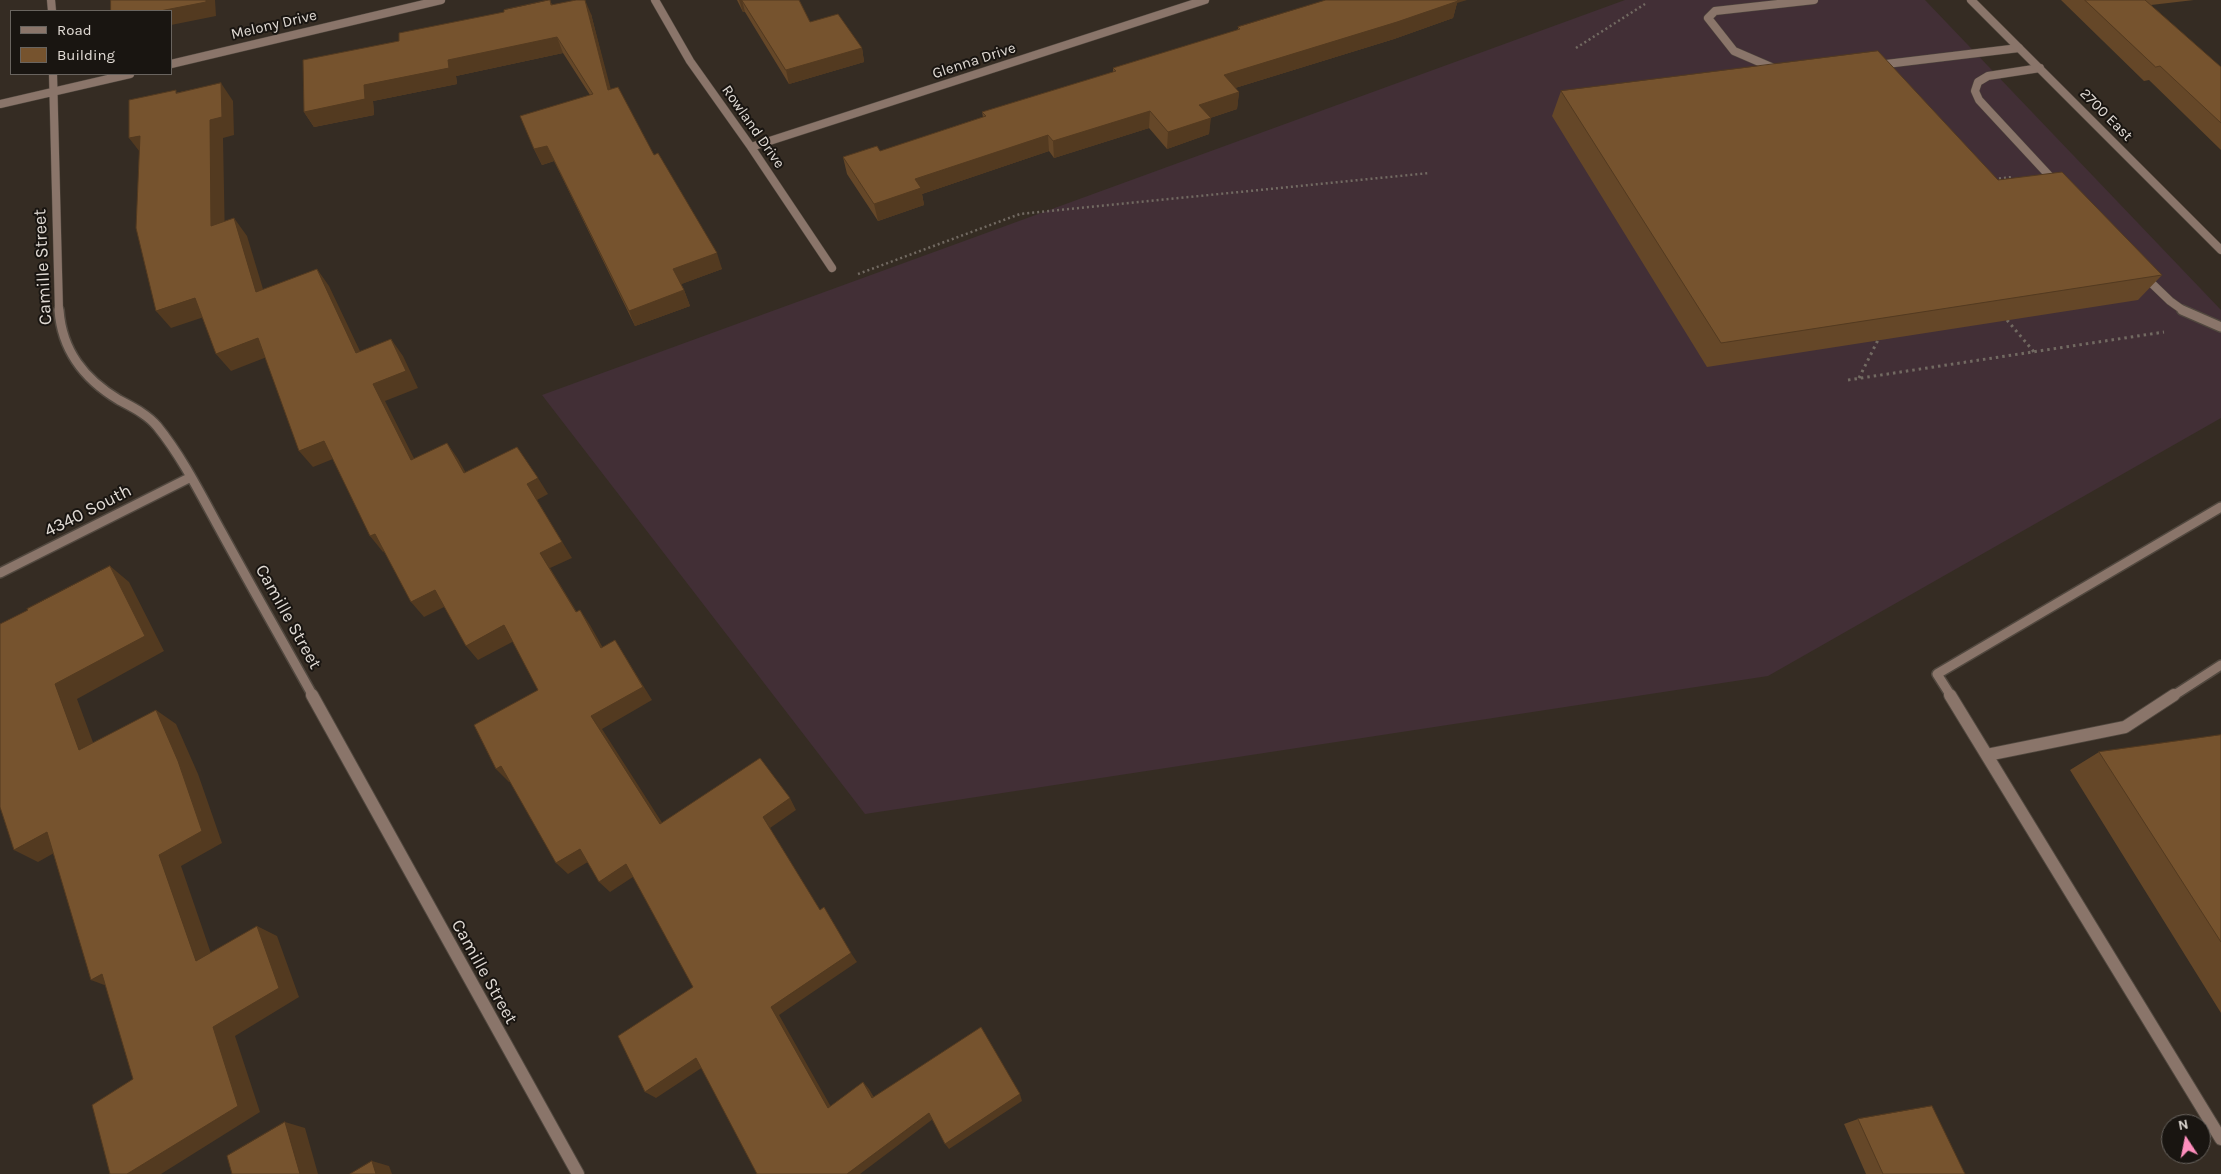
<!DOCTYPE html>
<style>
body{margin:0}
#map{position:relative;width:2221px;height:1174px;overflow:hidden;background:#352c23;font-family:Karla,sans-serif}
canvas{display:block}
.legend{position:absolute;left:10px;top:10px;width:162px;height:65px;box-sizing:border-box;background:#191511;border:1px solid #69645f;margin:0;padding:6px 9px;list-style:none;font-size:15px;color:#e1dbd5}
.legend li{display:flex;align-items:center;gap:10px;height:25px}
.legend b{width:25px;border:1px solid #69645f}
.north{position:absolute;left:2161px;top:1114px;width:50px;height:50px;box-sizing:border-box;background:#191511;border:1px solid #69645f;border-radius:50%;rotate:349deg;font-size:14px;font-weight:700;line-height:20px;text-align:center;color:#e1dbd5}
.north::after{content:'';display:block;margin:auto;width:18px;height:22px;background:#fe8ebd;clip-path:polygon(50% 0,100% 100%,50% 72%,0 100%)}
</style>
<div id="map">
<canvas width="2221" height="1174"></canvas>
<ul class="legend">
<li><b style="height:6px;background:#8a756a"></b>Road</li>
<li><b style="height:14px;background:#76532e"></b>Building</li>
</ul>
<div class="north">N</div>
</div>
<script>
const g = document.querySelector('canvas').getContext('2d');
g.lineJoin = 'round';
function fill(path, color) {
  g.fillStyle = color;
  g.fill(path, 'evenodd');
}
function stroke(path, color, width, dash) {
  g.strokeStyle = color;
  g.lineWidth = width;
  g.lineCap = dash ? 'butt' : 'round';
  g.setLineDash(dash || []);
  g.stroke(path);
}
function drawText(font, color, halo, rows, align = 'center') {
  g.font = font + ' Karla,sans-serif';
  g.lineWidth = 4;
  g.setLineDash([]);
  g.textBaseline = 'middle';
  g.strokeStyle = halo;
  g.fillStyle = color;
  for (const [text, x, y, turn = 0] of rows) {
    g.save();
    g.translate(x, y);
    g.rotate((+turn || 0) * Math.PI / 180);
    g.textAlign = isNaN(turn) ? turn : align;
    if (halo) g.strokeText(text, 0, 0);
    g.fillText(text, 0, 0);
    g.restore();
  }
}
const education = new Path2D(`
 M 1625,0 L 1925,0 L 2221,310 L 2221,418 L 1768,676 L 865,814 L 542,395 Z`);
const pathFar1 = new Path2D(`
 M 1576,48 L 1645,4
 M 1994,179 L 2012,177
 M 858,274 L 1020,214 L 1429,173`);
const path = new Path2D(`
 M 2007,320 L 2034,352
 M 1859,378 L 1878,340
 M 1848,380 L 2164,332`);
const serviceFar2 = new Path2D(`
 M 1878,65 L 2019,48
 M 2040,68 L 1988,76 L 1978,82 L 1975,91 L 1979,100 L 2056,183
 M 1778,70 L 1734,51 L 1708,18 L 1715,11 L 1814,0
 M 2143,275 L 2170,301 L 2184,311`);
const serviceFar1 = new Path2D(`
 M 2182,310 L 2221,327
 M 1951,696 L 1937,674 L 2221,507
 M 2173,696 L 2221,665`);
const service = new Path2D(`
 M 1950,695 L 2221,1139
 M 1987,755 L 2125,727 L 2174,695`);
const minorFar2 = new Path2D(`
 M 51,0 L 52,11
 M 655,0 L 690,61 L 751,147 L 832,268
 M 171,64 L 441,0
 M 53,74 L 59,311
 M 0,104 L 130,74
 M 751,147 L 1205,0`);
const minorFar1 = new Path2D(`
 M 59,310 C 62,351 84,379 119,400 C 132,407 147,414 157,426 C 183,458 202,497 222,533 C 252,588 283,642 313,696
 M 0,573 L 191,477`);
const minor = new Path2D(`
 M 312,695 L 578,1174`);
const tertiary = new Path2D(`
 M 1971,0 L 2221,250`);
const wall = new Path2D(`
 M 550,0 L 552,5 L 591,14 L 610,89 L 654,155 L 722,269 L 681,284 L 684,290 L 690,306 L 635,326 L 554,161 L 542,165 L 534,149 L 590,95 L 563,53 L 456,76 L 457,84 L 373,101 L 374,115 L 314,127 L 304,112 L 399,41 Z
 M 737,0 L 799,0 L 810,22 L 862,48 L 864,62 L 789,84 L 745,12 L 743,12 Z
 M 2061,0 L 2194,0 L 2151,5 L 2221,67 L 2221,150 L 2149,80 L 2144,81 Z
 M 1457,3 L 1453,18 L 1394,39 L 1235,88 L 1239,92 L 1237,109 L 1210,118 L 1209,134 L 1167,149 L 1149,128 L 1054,158 L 1049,151 L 922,194 L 924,205 L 878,221 L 847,174 L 843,157 L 880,151 L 983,117 L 982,112 L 1113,72 L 1113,68 L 1238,30 L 1238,27 Z
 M 1561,91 L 1998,180 L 2162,275 L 2138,300 L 1707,367 L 1552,116 Z
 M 2221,735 L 2221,1013 L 2070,770 L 2099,752 Z
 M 1858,1119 L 1965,1174 L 1866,1174 L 1844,1124 Z`);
const shadedWall = new Path2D(`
 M 206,0 L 215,0 L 216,16 L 171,25 L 171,11 L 160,11 Z
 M 585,0 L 591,14 L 615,105 L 608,90 Z
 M 739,0 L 742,0 L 745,12 L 743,12 Z
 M 1444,0 L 1467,0 L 1457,3 L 1453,18 L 1394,39 L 1222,92 L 1224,75 Z
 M 557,37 L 563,53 L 456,76 L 457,84 L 373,101 L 374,115 L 314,127 L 304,112 L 364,85 L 448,60 Z
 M 862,48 L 864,62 L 789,84 L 786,70 Z
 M 221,83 L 233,101 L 234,135 L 223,138 L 225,243 L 211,226 L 210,120 Z
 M 1239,92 L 1237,109 L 1198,122 L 1199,105 Z
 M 1150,111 L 1149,128 L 1054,158 L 1053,141 Z
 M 1211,118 L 1209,134 L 1167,149 L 1168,132 Z
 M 1048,135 L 1049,151 L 922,194 L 924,205 L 878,221 L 874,204 L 915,179 Z
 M 140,136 L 143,156 L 129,138 Z
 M 547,146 L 554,161 L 542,165 L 534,149 Z
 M 234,218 L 247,236 L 269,309 L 256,292 Z
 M 717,253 L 722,269 L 679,285 L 673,269 Z
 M 317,269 L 329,286 L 369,370 L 356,353 Z
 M 684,290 L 690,306 L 635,326 L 629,311 Z
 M 195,298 L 210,315 L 171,328 L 156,311 Z
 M 258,338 L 272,355 L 231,371 L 216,354 Z
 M 391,339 L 403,356 L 418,388 L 385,401 L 423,476 L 411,460 L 373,384 Z
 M 324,441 L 338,457 L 313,467 L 299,451 Z
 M 447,443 L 458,459 L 475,489 L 464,473 Z
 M 538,478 L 548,494 L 537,500 L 572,558 L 550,568 L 586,627 L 576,612 L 540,553 L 527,484 Z
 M 375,534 L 388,549 L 383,552 L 370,536 Z
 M 110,566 L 129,582 L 164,651 L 77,699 L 101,764 L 79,750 L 55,684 Z
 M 435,590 L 448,605 L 424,617 L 411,602 Z
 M 580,610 L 590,625 L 611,662 L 601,648 Z
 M 504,625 L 516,640 L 478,660 L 466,646 Z
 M 615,640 L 652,700 L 602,729 L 670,835 L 660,824 L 591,716 Z
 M 156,710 L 176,724 L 198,774 L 222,843 L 181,866 L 217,971 L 196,961 L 159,855 Z
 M 501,766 L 513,779 L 509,782 L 496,769 Z
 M 790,798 L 796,810 L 770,828 L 763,817 Z
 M 47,832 L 70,844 L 38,862 L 14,850 Z
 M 580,849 L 591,860 L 568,874 L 556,863 Z
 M 626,864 L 636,875 L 610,892 L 599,882 Z
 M 257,926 L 277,936 L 299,997 L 235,1036 L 260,1112 L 161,1174 L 127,1174 Z
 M 851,953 L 857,962 L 779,1015 L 835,1114 L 828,1108 L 771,1007 Z
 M 102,974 L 115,989 L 91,980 Z
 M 696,1058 L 706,1065 L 656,1098 L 645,1092 Z
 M 863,1082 L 869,1089 L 878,1104 L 872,1098 Z
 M 1020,1094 L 1022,1101 L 949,1149 L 945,1144 Z
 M 929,1113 L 933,1119 L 860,1174 L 847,1174 Z
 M 285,1122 L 305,1128 L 318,1174 L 300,1174 Z
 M 372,1161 L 389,1166 L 392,1174 L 376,1174 Z`);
const building = new Path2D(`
 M 111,0 L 206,0 L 206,2 L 160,11 L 111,11 Z
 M 550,0 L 551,5 L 576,0 L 585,0 L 608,90 L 618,87 L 654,155 L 658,153 L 717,253 L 673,269 L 684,290 L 629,311 L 547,146 L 534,149 L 520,116 L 593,94 L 557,37 L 448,60 L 449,68 L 364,85 L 365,99 L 304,112 L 303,60 L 399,41 L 399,33 L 504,12 L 504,10 Z
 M 742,0 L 799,0 L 810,22 L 838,14 L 862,48 L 786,70 Z
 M 1326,0 L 1457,0 L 1458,1 L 1397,22 L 1224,75 L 1239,92 L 1199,105 L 1211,118 L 1168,132 L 1150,111 L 1053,141 L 1048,135 L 915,179 L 921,188 L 874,204 L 843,157 L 877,146 L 880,151 L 986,116 L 982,112 L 1116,71 L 1113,68 L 1240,29 L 1238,27 Z
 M 2085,0 L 2145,0 L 2221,67 L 2221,123 L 2160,66 L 2156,67 Z
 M 1878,51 L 1998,180 L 2062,172 L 2162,275 L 1721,343 L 1561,91 Z
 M 221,83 L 222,117 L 210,120 L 211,226 L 234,218 L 256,292 L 317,269 L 356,353 L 391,339 L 406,371 L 373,384 L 411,460 L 447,443 L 464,473 L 517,447 L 538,478 L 527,484 L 562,542 L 540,553 L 576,612 L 580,610 L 601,648 L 615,640 L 643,687 L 591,716 L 660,824 L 760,758 L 790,798 L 763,817 L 820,910 L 824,907 L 851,953 L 771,1007 L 828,1108 L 863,1082 L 872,1098 L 981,1027 L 1020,1094 L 945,1144 L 929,1113 L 847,1174 L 757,1174 L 696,1058 L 645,1092 L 618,1036 L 693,987 L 626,864 L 599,882 L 580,849 L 556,863 L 501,766 L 496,769 L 474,725 L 538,690 L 504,625 L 466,646 L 435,590 L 411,602 L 375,534 L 370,536 L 324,441 L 299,451 L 258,338 L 216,354 L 195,298 L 156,311 L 136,228 L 140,136 L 129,138 L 129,100 L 176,90 L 176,93 Z
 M 110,566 L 145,636 L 55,684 L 79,750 L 156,710 L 178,761 L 202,831 L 159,855 L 196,961 L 257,926 L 279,988 L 213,1027 L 238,1106 L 127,1174 L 110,1174 L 92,1105 L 133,1079 L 102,974 L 91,980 L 47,832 L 14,850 L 0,807 L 0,624 L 28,610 L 27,609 Z
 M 2221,735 L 2221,942 L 2099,752 Z
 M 1932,1106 L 1965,1174 L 1883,1174 L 1858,1119 Z
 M 285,1122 L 300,1174 L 232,1174 L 227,1156 Z
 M 372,1161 L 376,1174 L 350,1174 Z`);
const farStreetnames = [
 ["Melony Drive",274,25,-13],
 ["Glenna Drive",974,61,-18],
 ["2700 East",2106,115,45],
 ["Rowland Drive",753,127,55]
];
const streetNames = [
 ["Camille Street",43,267,-93],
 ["4340 South",88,511,-27],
 ["Camille Street",288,617,61],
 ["Camille Street",484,972,61]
];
fill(education, '#422f36');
stroke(serviceFar2, '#51483f', 9);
stroke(serviceFar1, '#51483f', 12);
stroke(service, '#51483f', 14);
stroke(minorFar2, '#51483f', 9);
stroke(minorFar1, '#51483f', 12);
stroke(minor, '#51483f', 14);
stroke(tertiary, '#51483f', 9);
stroke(pathFar1, '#726a62', 2.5, [2, 3]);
stroke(path, '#726a62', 3, [2.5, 4]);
stroke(serviceFar2, '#8a756a', 8);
stroke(serviceFar1, '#8a756a', 9);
stroke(service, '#8a756a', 12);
stroke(minorFar2, '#8a756a', 8);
stroke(minorFar1, '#8a756a', 9);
stroke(minor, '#8a756a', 12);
stroke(tertiary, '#8a756a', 8);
fill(wall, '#654728');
fill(shadedWall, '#533a20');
fill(building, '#76532e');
stroke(building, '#533a20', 1);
drawText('15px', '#e1dbd5', '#191511', farStreetnames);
drawText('18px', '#e1dbd5', '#191511', streetNames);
</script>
